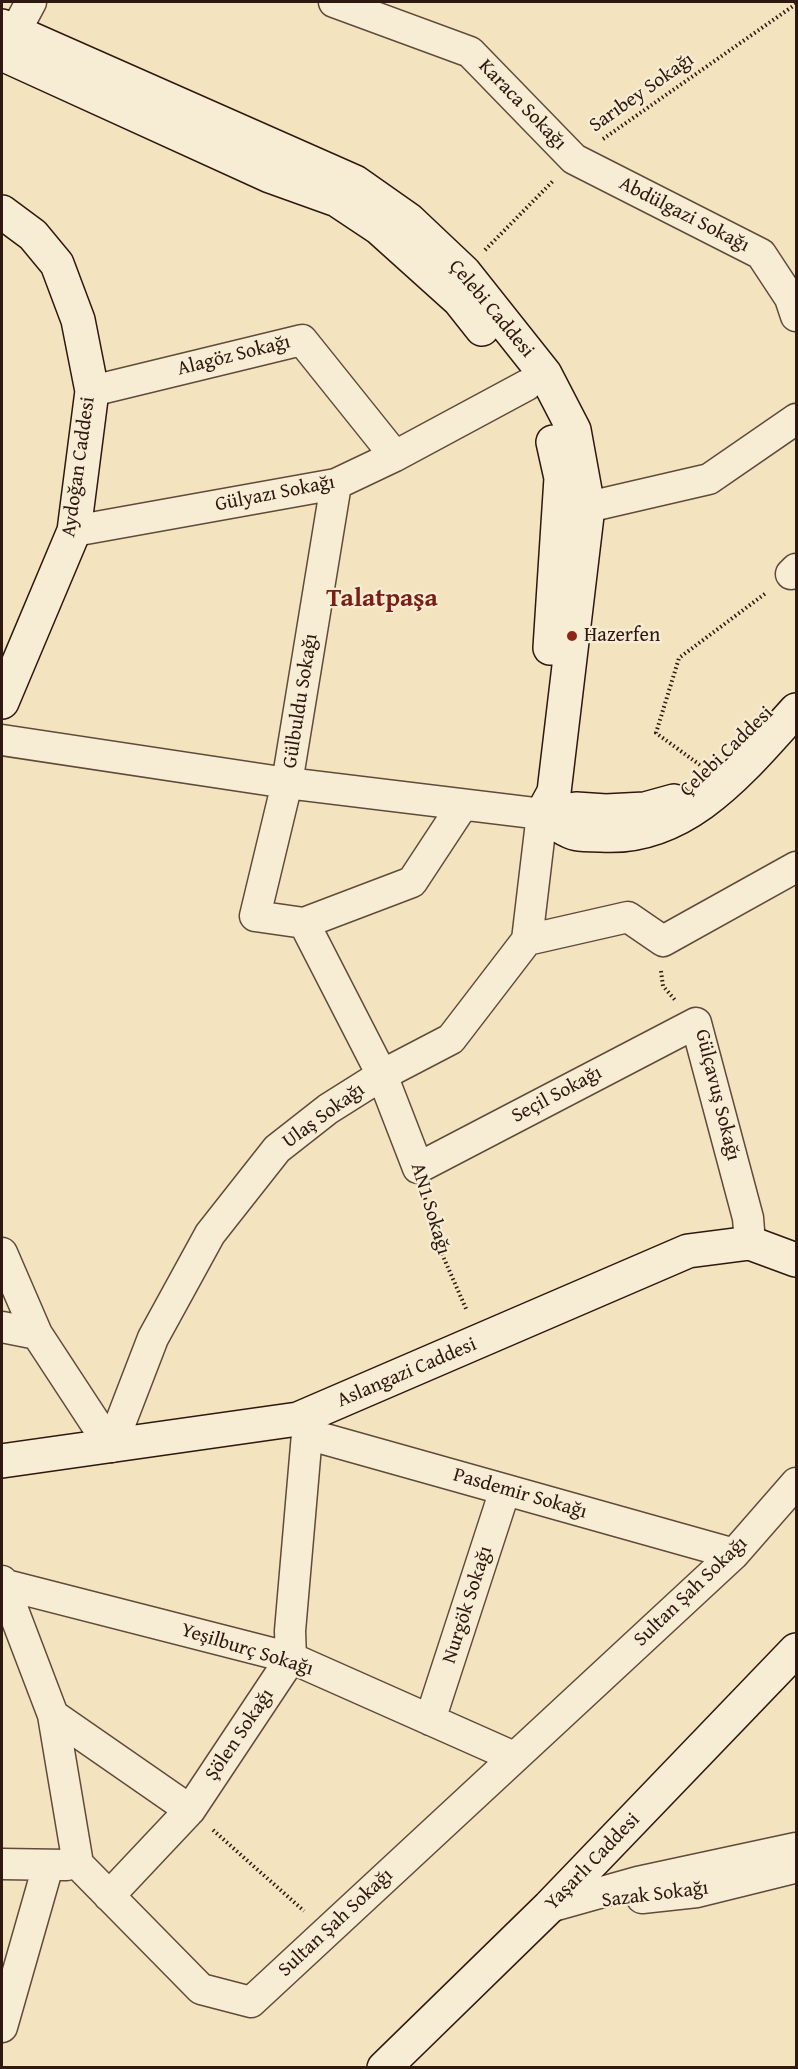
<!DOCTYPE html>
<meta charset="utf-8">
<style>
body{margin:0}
#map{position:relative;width:798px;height:2069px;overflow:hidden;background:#f3e4bf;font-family:"Gentium Book Plus",serif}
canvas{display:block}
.frame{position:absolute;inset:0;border:3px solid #2f180f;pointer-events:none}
</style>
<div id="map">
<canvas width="798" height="2069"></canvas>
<div class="frame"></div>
</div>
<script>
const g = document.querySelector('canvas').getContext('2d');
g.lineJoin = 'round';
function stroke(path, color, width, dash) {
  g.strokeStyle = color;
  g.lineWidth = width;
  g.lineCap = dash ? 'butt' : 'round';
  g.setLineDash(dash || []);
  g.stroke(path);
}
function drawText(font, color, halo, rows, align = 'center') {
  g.font = font + ' "Gentium Book Plus",serif';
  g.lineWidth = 4.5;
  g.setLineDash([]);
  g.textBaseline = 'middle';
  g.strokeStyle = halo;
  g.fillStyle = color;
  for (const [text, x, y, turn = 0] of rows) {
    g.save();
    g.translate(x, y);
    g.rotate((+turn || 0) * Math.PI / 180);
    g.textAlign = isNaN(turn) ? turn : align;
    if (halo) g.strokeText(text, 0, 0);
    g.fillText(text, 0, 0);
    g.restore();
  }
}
const path = new Path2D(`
 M 603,139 L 796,4
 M 485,250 L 554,180
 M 700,765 L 656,733 L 679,658 L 766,593
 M 661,971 L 663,986 L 675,1000
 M 425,1198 L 435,1238 L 467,1311
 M 213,1830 L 304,1911`);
const street = new Path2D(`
 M 334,2 L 470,52 L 574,159 L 761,254 L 790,298 L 796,316
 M 15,32 L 31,2
 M 92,391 L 302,340 L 395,456
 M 336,484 L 287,783 L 255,916 L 304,923 L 412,882 L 462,806
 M 588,507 L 709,479 L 796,419
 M 74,531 L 336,484 L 395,456 L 527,385
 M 791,574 L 796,569
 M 2,740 L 287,783 L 542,814 L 527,940 L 451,1039 L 382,1075 L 328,1109 L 277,1149 L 210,1234 L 153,1338 L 111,1447
 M 304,923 L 382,1075 L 418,1168 L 696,1023 L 748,1218 L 750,1243
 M 527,940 L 628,917 L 663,941 L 796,867
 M 2,1253 L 37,1334 L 111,1447
 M 2,1327 L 37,1334
 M 307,1434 L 734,1554
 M 2,1581 L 53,1715 L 78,1864 L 201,1989 L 251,2002 L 734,1554 L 796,1483
 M 2,1584 L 291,1658 L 514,1757
 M 53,1715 L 190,1810
 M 430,1720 L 505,1490
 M 2,1864 L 67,1865
 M 109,1896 L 190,1810 L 291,1658 L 290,1631 L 307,1434
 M 642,1898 L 697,1892 L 794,1868
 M 549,1907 L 638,1882 L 796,1848
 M 2,2027 L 48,1866`);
const secondary = new Path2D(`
 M 2,26 L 355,182 L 409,220 L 464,272 L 545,374 L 574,430 L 588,507 L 554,792 L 542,814
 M 2,54 L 270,176 L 337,200 L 379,228 L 459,300 L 482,329
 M 2,212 L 33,235 L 57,264 L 78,320 L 92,391 L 74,531 L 2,702
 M 550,648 L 561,478 L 553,442
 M 542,814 C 551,820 560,827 569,831 C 578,836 591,834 601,835 C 687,841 744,767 796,710
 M 542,814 L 576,809 L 606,811 L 645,809 L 674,801
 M 2,1461 L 298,1419 L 688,1251 L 750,1243 L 796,1260
 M 384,2068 L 549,1907 L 796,1650`);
const markers = [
 [572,636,6,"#8f2418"]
];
const streetNames = [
 ["Sarıbey Sokağı",642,93,-35],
 ["Karaca Sokağı",522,105,46],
 ["Abdülgazi Sokağı",684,215,27],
 ["Çelebi Caddesi",491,309,50],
 ["Alagöz Sokağı",234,356,-14],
 ["Aydoğan Caddesi",79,467,-82],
 ["Gülyazı Sokağı",275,494,-11],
 ["Gülbuldu Sokağı",301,701,-81],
 ["Çelebi Caddesi",727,752,-44],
 ["Seçil Sokağı",557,1095,-28],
 ["Gülçavuş Sokağı",717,1095,76],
 ["Ulaş Sokağı",324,1116,-36],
 ["AN1 Sokağı",430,1209,73],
 ["Aslangazi Caddesi",407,1373,-23],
 ["Pasdemir Sokağı",520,1494,16],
 ["Sultan Şah Sokağı",691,1592,-44],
 ["Nurgök Sokağı",468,1605,-72],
 ["Yeşilburç Sokağı",247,1650,17],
 ["Şölen Sokağı",240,1735,-56],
 ["Yaşarlı Caddesi",593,1862,-46],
 ["Sazak Sokağı",655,1895,-7],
 ["Sultan Şah Sokağı",336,1923,-43]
];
const poiNames = [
 ["Hazerfen",584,636]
];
const districtNames = [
 ["Talatpaşa",382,599]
];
stroke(street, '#604b3b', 33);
stroke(secondary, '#2f180f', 36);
stroke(path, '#2f180f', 4, [1.5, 3]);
stroke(street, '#f7edd5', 30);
stroke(secondary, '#f7edd5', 33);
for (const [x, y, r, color] of markers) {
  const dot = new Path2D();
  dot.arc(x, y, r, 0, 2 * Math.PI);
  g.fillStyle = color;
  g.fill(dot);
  stroke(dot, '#f7edd5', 2);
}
drawText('20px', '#2f180f', '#f7edd5', streetNames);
drawText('20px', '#2f180f', '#f7edd5', poiNames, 'left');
drawText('bold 26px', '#7a1f14', '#f7edd5', districtNames);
</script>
